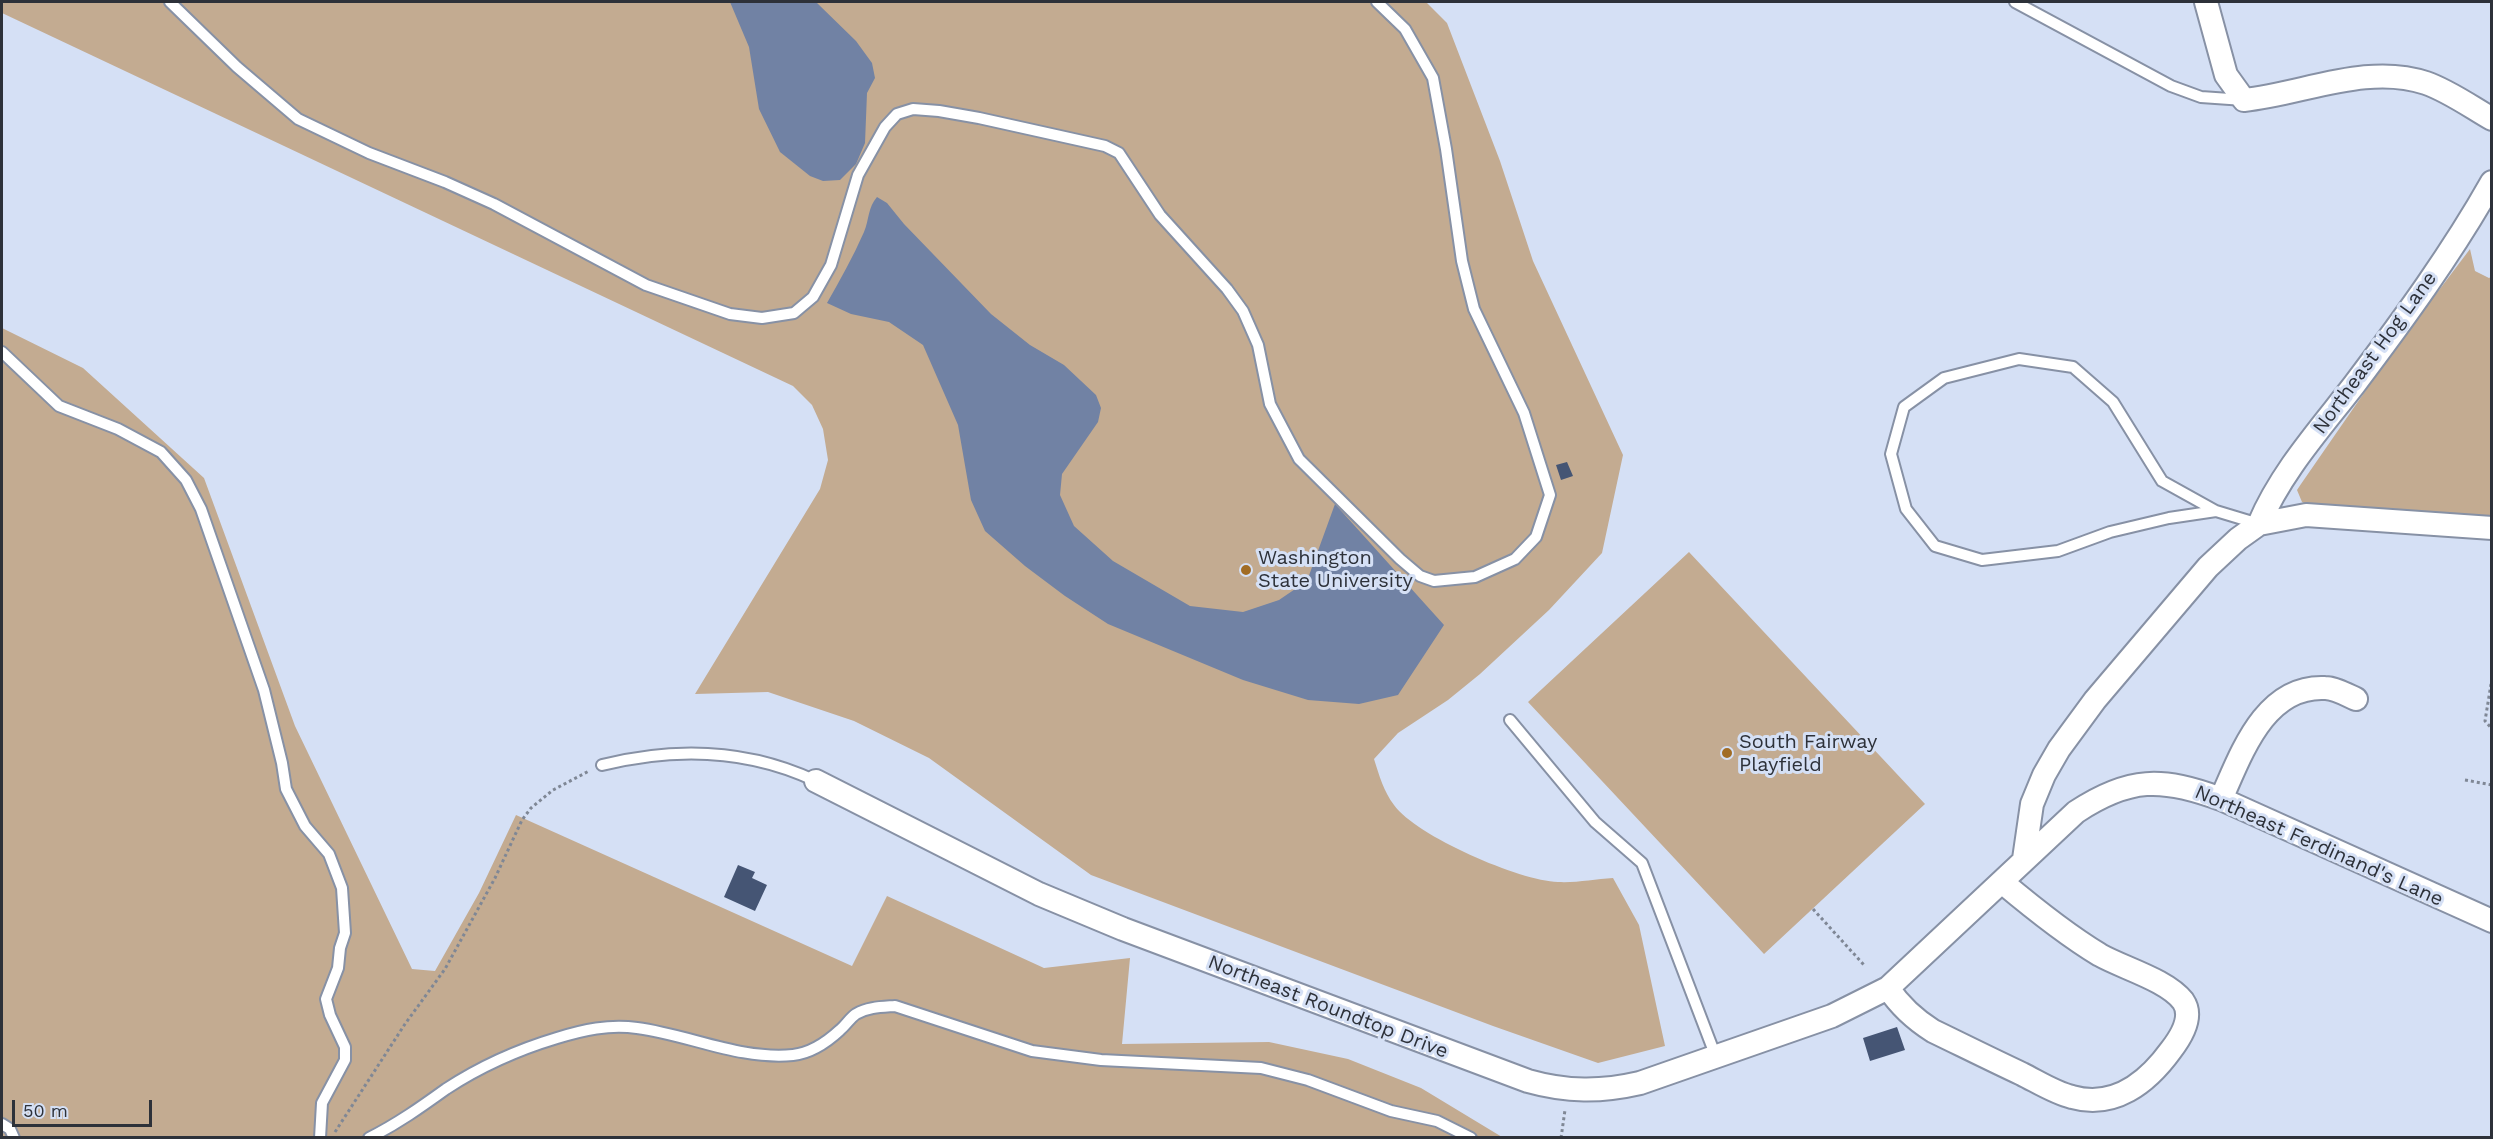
<!DOCTYPE html>
<style>
body{margin:0}
#map{position:relative;width:2493px;height:1139px;overflow:hidden;background:#d5e0f5;font-family:"Work Sans",sans-serif}
canvas{display:block}
.frame{position:absolute;inset:0;border:3px solid #2d3139;pointer-events:none}
.scale{position:absolute;left:12px;top:1100px;width:140px;height:27px;box-sizing:border-box;border:3px solid #2d3139;border-top:0;padding-left:8px;font-size:18px;line-height:21px;white-space:nowrap;color:#2d3139;-webkit-text-stroke:4px #d5e0f5;paint-order:stroke}
</style>
<div id="map">
<canvas width="2493" height="1139"></canvas>
<div class="frame"></div>
<div class="scale">50 m</div>
</div>
<script>
const g = document.querySelector('canvas').getContext('2d');
g.lineJoin = 'round';
function fill(path, color) {
  g.fillStyle = color;
  g.fill(path, 'evenodd');
}
function stroke(path, color, width, dash) {
  g.strokeStyle = color;
  g.lineWidth = width;
  g.lineCap = dash ? 'butt' : 'round';
  g.setLineDash(dash || []);
  g.stroke(path);
}
function drawText(font, color, halo, rows, align = 'center') {
  g.font = font + ' "Work Sans",sans-serif';
  g.lineWidth = 6;
  g.setLineDash([]);
  g.textBaseline = 'middle';
  g.strokeStyle = halo;
  g.fillStyle = color;
  for (const [text, x, y, turn = 0] of rows) {
    g.save();
    g.translate(x, y);
    g.rotate((+turn || 0) * Math.PI / 180);
    g.textAlign = isNaN(turn) ? turn : align;
    if (halo) g.strokeText(text, 0, 0);
    g.fillText(text, 0, 0);
    g.restore();
  }
}
const green = new Path2D(`
 M 2,2 L 1426,2 L 1447,23 L 1500,161 L 1533,261 L 1623,455 L 1602,553 L 1549,610 L 1480,674 L 1448,700 L 1398,733 L 1374,759 C 1379,775 1384,792 1394,805 C 1416,836 1520,881 1558,882 C 1576,883 1595,879 1613,878 L 1639,925 L 1665,1046 L 1598,1063 L 1493,1026 L 1091,875 L 929,758 L 854,721 L 768,692 L 695,694 L 820,489 L 828,460 L 823,429 L 812,405 L 793,386 L 2,13 Z
 M 2470,249 L 2475,271 L 2489,278 L 2491,277 L 2491,518 L 2308,505 L 2302,502 L 2297,490 L 2301,484 L 2393,351 Z
 M 2,328 L 83,368 L 204,478 L 295,726 L 412,969 L 435,971 L 479,893 L 516,815 L 852,966 L 887,896 L 1044,968 L 1130,958 L 1122,1044 L 1269,1042 L 1348,1059 L 1421,1088 L 1502,1137 L 2,1138 Z
 M 1689,552 L 1925,804 L 1764,954 L 1528,702 Z`);
const water = new Path2D(`
 M 730,2 L 816,2 L 856,41 L 872,63 L 875,78 L 867,93 L 865,143 L 856,164 L 840,180 L 823,181 L 810,176 L 780,152 L 759,109 L 749,47 Z
 M 877,197 L 887,203 L 904,224 L 991,314 L 1030,345 L 1064,365 L 1096,395 L 1101,408 L 1098,422 L 1062,474 L 1060,495 L 1074,526 L 1113,561 L 1190,606 L 1243,612 L 1279,600 L 1307,581 L 1335,504 L 1444,625 L 1398,695 L 1359,704 L 1308,700 L 1243,680 L 1108,624 L 1065,596 L 1025,566 L 985,531 L 971,500 L 958,425 L 923,345 L 889,322 L 851,314 L 827,303 C 840,280 853,257 864,232 C 869,220 868,207 877,197 Z`);
const building = new Path2D(`
 M 1567,462 L 1573,476 L 1561,480 L 1556,465 Z
 M 738,865 L 755,872 L 752,878 L 767,885 L 755,911 L 724,897 Z
 M 1897,1027 L 1905,1050 L 1870,1061 L 1863,1038 Z`);
const path = new Path2D(`
 M 2492,678 L 2485,721 L 2492,729
 M 2465,780 L 2492,785
 M 1813,909 L 1864,965
 M 335,1132 L 405,1024 L 445,969 L 495,878 L 522,820 L 531,808 L 553,790 L 589,771
 M 1561,1138 L 1565,1110`);
const lane = new Path2D(`
 M 170,2 L 237,67 L 298,119 L 369,153 L 445,182 L 494,204 L 646,285 L 730,314 L 762,318 L 794,313 L 813,297 L 831,265 L 858,175 L 885,127 L 897,114 L 913,109 L 939,111 L 979,118 L 1105,146 L 1119,153 L 1160,215 L 1227,289 L 1243,311 L 1258,345 L 1270,404 L 1299,459 L 1400,559 L 1420,576 L 1434,581 L 1475,577 L 1515,559 L 1536,537 L 1550,495 L 1524,413 L 1474,309 L 1462,261 L 1446,149 L 1433,78 L 1405,29 L 1377,2
 M 2015,2 L 2171,86 L 2201,97 L 2244,100
 M 2,352 L 59,406 L 118,429 L 161,452 L 186,480 L 201,509 L 264,690 L 282,763 L 286,789 L 305,826 L 329,854 L 342,888 L 345,933 L 340,948 L 338,968 L 326,999 L 330,1015 L 345,1047 L 345,1060 L 322,1103 L 320,1138
 M 2216,511 L 2169,518 L 2110,532 L 2058,551 L 1982,560 L 1935,546 L 1906,509 L 1891,454 L 1904,407 L 1944,378 L 2019,359 L 2073,367 L 2113,402 L 2162,481 L 2216,511 L 2259,524
 M 1510,720 L 1595,822 L 1642,863 L 1716,1057
 M 602,765 C 674,747 748,749 816,781
 M 2,1124 L 10,1129 L 14,1138
 M 369,1138 C 397,1124 421,1107 446,1089 C 481,1066 517,1050 557,1038 C 583,1030 609,1024 637,1028 C 690,1035 739,1060 793,1055 C 811,1053 826,1043 840,1030 C 846,1025 850,1018 856,1014 C 868,1007 882,1007 895,1006 L 1032,1051 L 1101,1060 L 1261,1068 L 1308,1080 L 1391,1111 L 1437,1121 L 1471,1138`);
const street = new Path2D(`
 M 2206,2 L 2226,75 L 2244,100 C 2303,94 2367,63 2426,83 C 2449,91 2471,107 2492,119
 M 2259,524 C 2281,472 2320,429 2354,385 C 2403,320 2452,253 2492,182
 M 816,781 L 1039,894 L 1123,929 L 1528,1081 C 1567,1092 1601,1092 1640,1083 L 1832,1016 L 1888,988 L 2076,812 C 2129,777 2162,777 2221,799 L 2492,921
 M 2221,799 C 2241,755 2264,685 2325,688 C 2335,688 2347,695 2356,699
 M 2024,859 L 2032,804 L 2044,775 L 2059,749 L 2095,700 L 2208,567 L 2238,539 L 2259,524 L 2306,515 L 2492,528
 M 1888,988 C 1900,1006 1914,1019 1933,1031 C 1962,1045 1992,1060 2022,1074 C 2038,1082 2055,1093 2072,1097 C 2114,1109 2147,1083 2171,1050 C 2181,1037 2194,1017 2183,1001 C 2167,980 2123,968 2100,955 C 2065,934 2033,908 2002,882`);
const markers = [
 [1246,570,6,"#a16c25"],
 [1727,753,6,"#a16c25"]
];
const streetNames = [
 ["Northeast Hog Lane",2375,353,-54],
 ["Northeast Ferdinand's Lane",2319,846,24],
 ["Northeast Roundtop Drive",1328,1007,21]
];
const poiNames = [
 ["Washington",1258,558],
 ["State University",1258,581],
 ["South Fairway",1739,742],
 ["Playfield",1739,765]
];
fill(green, '#c3ab91');
fill(water, '#7182a4');
fill(building, '#455574');
stroke(lane, '#8791a5', 14);
stroke(street, '#8791a5', 26);
stroke(path, '#7f8795', 3, [3, 3]);
stroke(lane, '#fff', 10);
stroke(street, '#fff', 22);
for (const [x, y, r, color] of markers) {
  const dot = new Path2D();
  dot.arc(x, y, r, 0, 2 * Math.PI);
  g.fillStyle = color;
  g.fill(dot);
  stroke(dot, '#d5e0f5', 2);
}
drawText('20px', '#2d3139', '#d5e0f5', streetNames);
drawText('20px', '#2d3139', '#d5e0f5', poiNames, 'left');
</script>
